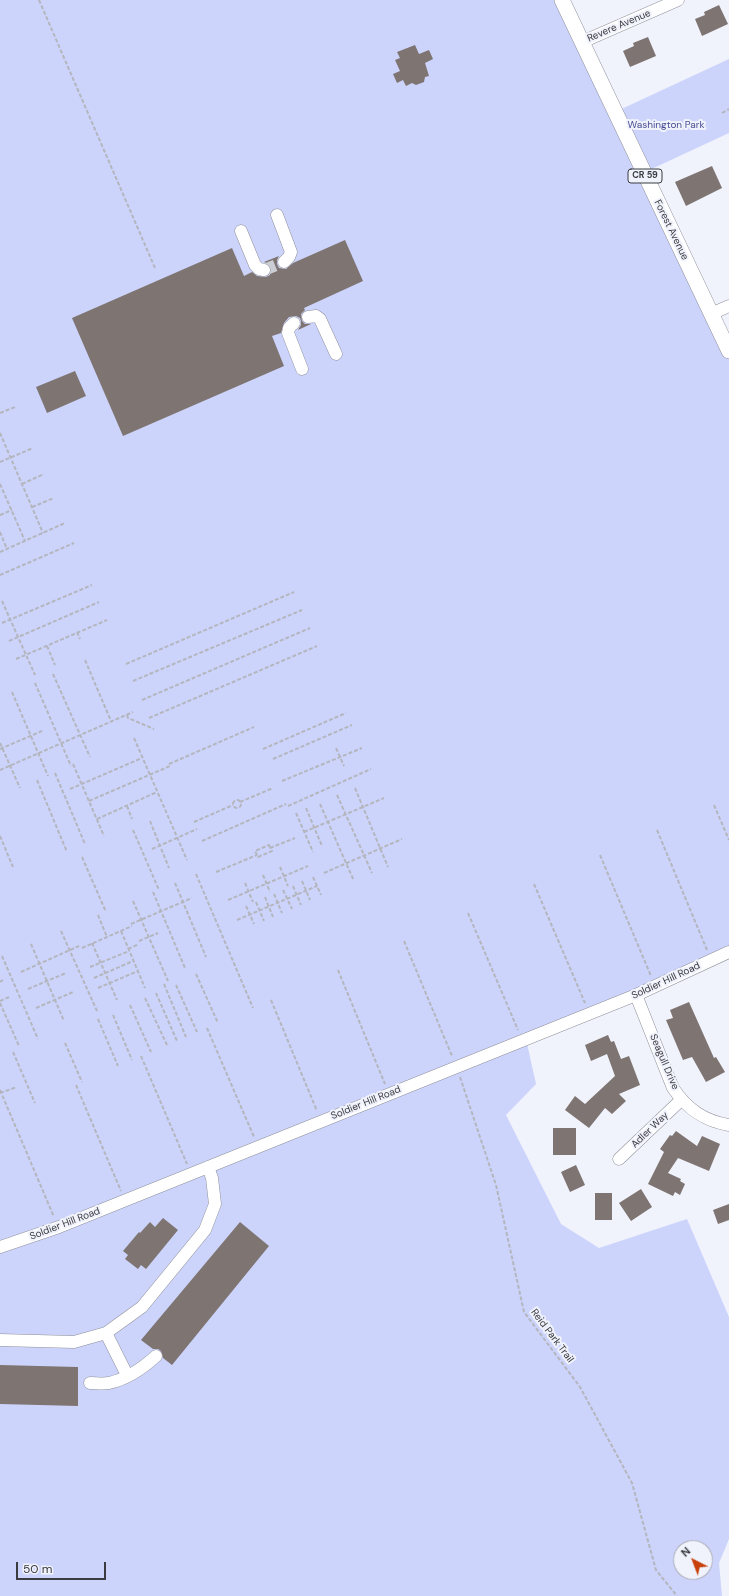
<!DOCTYPE html>
<style>
body{margin:0}
#map{position:relative;width:729px;height:1596px;overflow:hidden;background:#f0f2fc;font-family:"DM Sans",sans-serif}
canvas{display:block}
.north{position:absolute;left:673px;top:1540px;width:40px;height:40px;box-sizing:border-box;background:#f0f2fc;border:1px solid #a8a9b1;border-radius:50%;rotate:318deg;font-size:11px;font-weight:700;line-height:16px;text-align:center;color:#3b3c40}
.north::after{content:'';display:block;margin:auto;width:14px;height:18px;background:#c8410a;clip-path:polygon(50% 0,100% 100%,50% 72%,0 100%)}
.scale{position:absolute;left:16px;top:1562px;width:90px;height:18px;box-sizing:border-box;border:2px solid #3b3c40;border-top:0;padding-left:5px;font-size:12px;line-height:14px;white-space:nowrap;color:#3b3c40;-webkit-text-stroke:3px #f0f2fc;paint-order:stroke}
</style>
<div id="map">
<canvas width="729" height="1596"></canvas>
<div class="north">N</div>
<div class="scale">50 m</div>
</div>
<script>
const g = document.querySelector('canvas').getContext('2d');
g.lineJoin = 'round';
function fill(path, color) {
  g.fillStyle = color;
  g.fill(path, 'evenodd');
}
function stroke(path, color, width, dash) {
  g.strokeStyle = color;
  g.lineWidth = width;
  g.lineCap = dash ? 'butt' : 'round';
  g.setLineDash(dash || []);
  g.stroke(path);
}
function drawText(font, color, halo, rows, align = 'center') {
  g.font = font + ' "DM Sans",sans-serif';
  g.lineWidth = 4;
  g.setLineDash([]);
  g.textBaseline = 'middle';
  g.strokeStyle = halo;
  g.fillStyle = color;
  for (const [text, x, y, turn = 0] of rows) {
    g.save();
    g.translate(x, y);
    g.rotate((+turn || 0) * Math.PI / 180);
    g.textAlign = isNaN(turn) ? turn : align;
    if (halo) g.strokeText(text, 0, 0);
    g.fillText(text, 0, 0);
    g.restore();
  }
}
const green = new Path2D(`
 M 0,0 L 562,0 L 615,112 L 729,59 L 729,133 L 643,173 L 729,351 L 729,952 L 526,1039 L 536,1084 L 506,1115 L 561,1224 L 599,1248 L 687,1219 L 729,1317 L 729,1539 L 719,1563 L 722,1596 L 0,1596 ZM 681,1548 L 705,1548 L 705,1572 L 681,1572 Z`);
const building = new Path2D(`
 M 719,5 L 728,24 L 702,36 L 695,19 L 705,15 L 704,12 Z
 M 648,37 L 656,56 L 630,67 L 623,51 L 634,46 L 633,43 Z
 M 415,45 L 419,54 L 429,50 L 433,59 L 425,63 L 429,76 L 425,77 L 424,82 L 416,85 L 412,83 L 406,86 L 403,80 L 397,83 L 393,74 L 400,71 L 395,60 L 400,58 L 397,52 Z
 M 712,166 L 722,188 L 686,206 L 675,182 Z
 M 345,240 L 363,281 L 304,308 L 305,310 L 301,314 L 302,321 L 305,324 L 311,324 L 298,330 L 301,325 L 301,321 L 300,318 L 296,316 L 289,317 L 284,323 L 281,333 L 272,336 L 284,366 L 123,436 L 72,318 L 232,248 L 244,276 L 252,272 L 257,276 L 266,277 L 270,275 L 271,268 L 269,264 L 264,262 L 279,256 L 277,260 L 277,264 L 279,268 L 286,269 L 293,263 Z
 M 75,371 L 86,396 L 47,413 L 36,387 Z
 M 689,1002 L 714,1058 L 716,1057 L 725,1072 L 706,1082 L 692,1057 L 683,1060 L 666,1020 L 673,1018 L 670,1010 Z
 M 608,1035 L 611,1042 L 614,1041 L 621,1059 L 629,1056 L 640,1085 L 619,1094 L 626,1101 L 612,1114 L 605,1108 L 589,1128 L 565,1110 L 575,1096 L 585,1104 L 615,1076 L 607,1054 L 591,1061 L 585,1045 Z
 M 553,1128 L 576,1128 L 576,1155 L 553,1155 Z
 M 676,1131 L 697,1146 L 702,1136 L 720,1144 L 709,1171 L 678,1158 L 668,1173 L 681,1179 L 680,1181 L 685,1184 L 680,1195 L 675,1192 L 673,1196 L 648,1184 L 664,1152 L 660,1149 L 670,1135 L 672,1136 Z
 M 576,1165 L 585,1185 L 570,1192 L 561,1172 Z
 M 641,1189 L 652,1207 L 631,1221 L 619,1203 Z
 M 595,1193 L 612,1193 L 612,1220 L 595,1220 Z
 M 729,1204 L 729,1220 L 718,1224 L 713,1210 Z
 M 163,1218 L 178,1230 L 146,1269 L 141,1265 L 138,1269 L 125,1259 L 128,1255 L 123,1251 L 139,1232 L 140,1233 L 150,1222 L 155,1227 Z
 M 240,1222 L 269,1246 L 172,1365 L 163,1358 L 161,1351 L 158,1349 L 153,1349 L 141,1340 Z
 M 0,1365 L 78,1367 L 78,1406 L 0,1404 Z`);
const minorTunnel = new Path2D(`
 M 264,270 L 284,262`);
const path = new Path2D(`
 M 39,0 L 155,268
 M 722,113 L 729,109
 M 0,413 L 15,407
 M 0,433 L 43,533
 M 0,462 L 33,448
 M 0,484 L 25,541
 M 22,484 L 44,474
 M 32,507 L 54,498
 M 0,515 L 12,510
 M 0,532 L 7,549
 M 0,552 L 65,523
 M 0,575 L 74,543
 M 2,601 L 35,675
 M 2,623 L 92,585
 M 77,632 L 80,639
 M 9,641 L 99,602
 M 47,646 L 55,665
 M 16,659 L 107,620
 M 85,660 L 111,721
 M 126,664 L 294,592
 M 53,674 L 90,757
 M 133,681 L 302,610
 M 35,683 L 71,766
 M 12,692 L 48,776
 M 142,700 L 310,628
 M 127,715 L 128,718 L 154,729
 M 149,718 L 317,646
 M 134,738 L 187,860
 M 0,743 L 20,788
 M 336,748 L 344,766
 M 0,749 L 42,731
 M 263,749 L 346,713
 M 273,759 L 352,725
 M 73,764 L 104,836
 M 169,764 L 254,727
 M 0,770 L 133,712
 M 55,773 L 85,844
 M 37,780 L 67,852
 M 282,781 L 362,748
 M 355,788 L 388,867
 M 70,789 L 142,758
 M 337,795 L 372,873
 M233 804a4 4 0 1 1 8 0a4 4 0 1 1-8 0Z
 M 89,801 L 170,766
 M 240,802 L 273,788
 M 320,804 L 354,881
 M 714,805 L 729,840
 M 127,806 L 132,819
 M 288,806 L 371,769
 M 306,808 L 322,846
 M 296,813 L 313,852
 M 97,819 L 157,792
 M 150,821 L 169,868
 M 194,822 L 233,805
 M 133,830 L 159,890
 M 657,830 L 707,950
 M 304,832 L 384,798
 M 0,836 L 13,867
 M 202,841 L 286,804
 M 269,845 L 272,851 L 258,857 L 255,851 Z
 M 270,848 L 295,838
 M 152,849 L 197,829
 M 600,855 L 651,976
 M 82,857 L 106,912
 M 280,867 L 288,886
 M 216,872 L 257,855
 M 324,873 L 402,839
 M 196,874 L 253,1008
 M 263,875 L 270,892
 M 313,877 L 321,895
 M 302,881 L 310,900
 M 175,883 L 206,957
 M 245,883 L 253,902
 M 534,884 L 585,1003
 M 293,886 L 301,905
 M 283,890 L 292,909
 M 153,892 L 185,968
 M 274,894 L 282,913
 M 265,897 L 273,917
 M 228,900 L 308,866
 M 133,901 L 168,981
 M 256,902 L 264,921
 M 246,906 L 254,924
 M 468,913 L 518,1030
 M 98,915 L 107,937
 M 237,920 L 317,886
 M 131,924 L 192,898
 M 61,931 L 97,1011
 M 121,931 L 145,988
 M 139,941 L 158,933
 M 404,941 L 452,1056
 M 92,943 L 117,1000
 M 31,944 L 64,1021
 M 82,948 L 132,926
 M 128,949 L 139,944
 M 2,956 L 38,1039
 M 90,967 L 129,951
 M 338,970 L 385,1084
 M 21,972 L 79,946
 M 196,974 L 218,1023
 M 94,978 L 133,961
 M 0,982 L 3,980
 M 164,984 L 186,1037
 M 176,985 L 197,1032
 M 98,988 L 138,971
 M 28,989 L 66,973
 M 156,993 L 177,1041
 M 145,998 L 167,1045
 M 271,1000 L 317,1111
 M 0,1001 L 9,997
 M 0,1003 L 19,1046
 M 130,1005 L 151,1052
 M 36,1008 L 73,992
 M 113,1015 L 132,1060
 M 98,1019 L 118,1066
 M 207,1028 L 254,1137
 M 65,1043 L 82,1082
 M 13,1052 L 35,1103
 M 141,1056 L 187,1164
 M 460,1077 L 496,1185 L 524,1312 L 580,1387 L 632,1483 L 656,1570 L 677,1596
 M 76,1085 L 121,1191
 M 0,1090 L 54,1217
 M 0,1093 L 17,1087`);
const minor = new Path2D(`
 M 582,42 L 678,0
 M 277,215 L 291,252 L 289,257 L 284,262
 M 241,231 L 255,265 L 259,269 L 264,270
 M 711,314 L 729,306
 M 308,317 L 316,316 L 320,319 L 336,354
 M 294,323 L 289,328 L 288,333 L 302,369
 M 636,995 L 673,1088 C 687,1109 704,1121 729,1125
 M 619,1159 L 681,1100
 M 0,1247 L 59,1227 L 636,995 L 729,952
 M 106,1333 L 127,1375
 M 0,1340 L 74,1342 L 106,1333 L 142,1307 L 205,1230 L 215,1204 L 212,1178 L 208,1167
 M 90,1383 C 96,1383 103,1384 109,1383 C 127,1379 143,1368 156,1356`);
const major = new Path2D(`
 M 562,0 L 729,351`);
const shields = [
 [645,176,34]
];
const shieldNames = [
 ["CR 59",645,176]
];
const streetNames = [
 ["Revere Avenue",619,26,-23],
 ["Forest Avenue",671,230,64],
 ["Soldier Hill Road",666,981,-25],
 ["Seagull Drive",664,1062,67],
 ["Soldier Hill Road",366,1103,-22],
 ["Adler Way",650,1130,-44],
 ["Soldier Hill Road",65,1224,-21],
 ["Reid Park Trail",552,1336,53]
];
const parkNames = [
 ["Washington Park",666,125]
];
fill(green, '#cdd4fc');
fill(building, '#7e7471');
stroke(minorTunnel, '#ccced6', 12, [12, 6]);
stroke(minor, '#8f919a', 13);
stroke(major, '#8f919a', 16);
stroke(path, '#b4b6be', 2, [4, 2]);
stroke(minor, '#fff', 12);
stroke(major, '#fff', 15);
for (const [x, y, w] of shields) {
  const box = new Path2D();
  box.roundRect(x - w / 2, y - 7, w, 14, 3);
  g.fillStyle = '#f0f2fc';
  g.fill(box);
  stroke(box, '#3b3c40', 1);
}
drawText('bold 9px', '#3b3c40', null, shieldNames);
drawText('10px', '#3b3c40', '#f0f2fc', streetNames);
drawText('10px', '#494e94', '#f0f2fc', parkNames);
</script>
